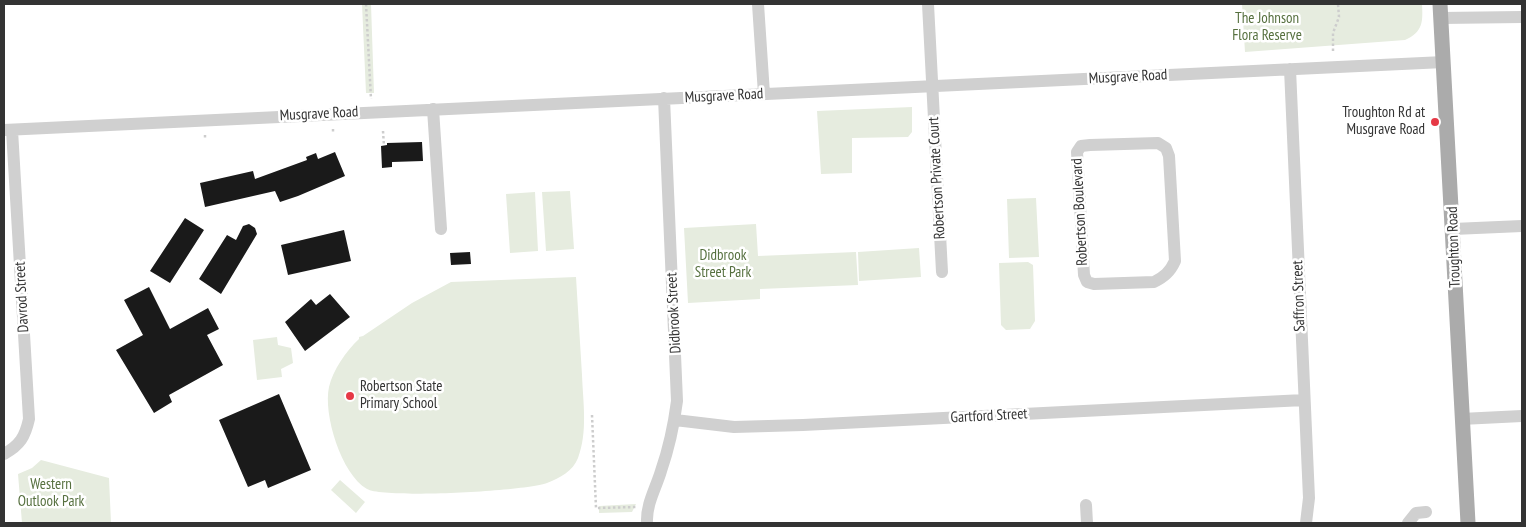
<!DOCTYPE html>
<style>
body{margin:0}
#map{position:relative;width:1526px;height:527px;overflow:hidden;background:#fff;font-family:"PT Sans Narrow",sans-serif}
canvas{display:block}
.frame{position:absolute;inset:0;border:5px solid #333;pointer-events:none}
</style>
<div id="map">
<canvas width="1526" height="527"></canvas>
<div class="frame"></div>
</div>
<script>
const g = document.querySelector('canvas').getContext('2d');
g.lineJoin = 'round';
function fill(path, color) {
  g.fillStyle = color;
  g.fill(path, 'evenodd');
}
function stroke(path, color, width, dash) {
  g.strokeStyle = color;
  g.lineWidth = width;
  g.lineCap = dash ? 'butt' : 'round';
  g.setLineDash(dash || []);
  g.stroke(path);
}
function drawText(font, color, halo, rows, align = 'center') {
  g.font = font + ' "PT Sans Narrow",sans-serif';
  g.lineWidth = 5;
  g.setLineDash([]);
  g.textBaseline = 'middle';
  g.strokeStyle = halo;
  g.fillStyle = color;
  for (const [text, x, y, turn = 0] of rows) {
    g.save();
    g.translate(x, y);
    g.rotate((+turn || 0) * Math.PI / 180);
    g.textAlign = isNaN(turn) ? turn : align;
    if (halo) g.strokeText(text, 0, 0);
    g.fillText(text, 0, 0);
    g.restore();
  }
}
const green = new Path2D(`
 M 362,4 L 371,4 L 374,93 L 366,93 Z
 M 1242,4 L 1422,4 C 1423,22 1423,32 1405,40 L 1245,52 Z
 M 912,107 L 912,132 L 908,137 L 852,138 L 852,173 L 821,174 L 817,111 Z
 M 570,191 L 574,249 L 546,251 L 542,192 Z
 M 535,192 L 538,251 L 510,253 L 506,194 Z
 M 1036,198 L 1039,257 L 1009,258 L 1007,199 Z
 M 756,224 L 758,256 L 856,252 L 858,285 L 760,289 L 760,299 L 688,303 L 684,228 Z
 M 919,248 L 921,277 L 859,281 L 858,252 Z
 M 1028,262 L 1033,265 L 1035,321 L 1030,329 L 1006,330 L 1001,325 L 999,263 Z
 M 576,277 C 578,310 580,342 582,375 C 583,402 588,432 578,458 C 573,471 560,478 547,483 C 526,491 385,499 367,489 C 341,474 323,414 329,387 C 333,370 346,351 359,339 L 359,337 L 363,336 L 412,303 L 451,282 Z
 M 277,337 L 278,345 L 291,348 L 293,363 L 281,369 L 282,377 L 257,380 L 253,340 Z
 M 41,460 L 109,478 L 111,523 L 22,523 L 18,474 L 32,468 Z
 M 340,480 L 365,502 L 356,513 L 331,490 Z
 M 636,504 L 632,512 L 599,513 L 599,506 Z`);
const building = new Path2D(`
 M 422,142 L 423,161 L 392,162 L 392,167 L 382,168 L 381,146 L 387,145 L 387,143 Z
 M 335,152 L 345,176 L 298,196 L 280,202 L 275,191 L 205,207 L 200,183 L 253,171 L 255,179 L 307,160 L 306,157 L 316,153 L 318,159 Z
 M 185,218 L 204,230 L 170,283 L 150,271 Z
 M 249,224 L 255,228 L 257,234 L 221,294 L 199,279 L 227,235 L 236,240 L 243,226 Z
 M 344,230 L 351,261 L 288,275 L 281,245 Z
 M 470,252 L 471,264 L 451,265 L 450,253 Z
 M 149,287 L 170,329 L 208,308 L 219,329 L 207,335 L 223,365 L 169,395 L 172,402 L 154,413 L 116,350 L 143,335 L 124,300 Z
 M 330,294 L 350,317 L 305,351 L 285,322 L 311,299 L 316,305 Z
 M 279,394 L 311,470 L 268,488 L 265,480 L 248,487 L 219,420 Z`);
const path = new Path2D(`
 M 366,4 L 371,99
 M 1333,51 L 1333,33 L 1339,17 L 1338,4
 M 333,129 L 333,133
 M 383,131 L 384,146
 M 205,135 L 205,139
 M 592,415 L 596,508 L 637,507`);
const minor = new Path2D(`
 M 758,4 L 764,94
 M 928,4 L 942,272
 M 1441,18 L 1522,17
 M 1290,69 L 1309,498 L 1306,523
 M 433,109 L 441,229
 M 4,130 L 1444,62
 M 1158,143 L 1166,148 L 1169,156 L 1175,261 C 1170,272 1164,277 1154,282 L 1094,284 L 1087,282 L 1084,275 L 1077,152 L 1081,146 L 1090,145 Z
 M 1453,229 L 1522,226
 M 1461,419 L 1522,416
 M 675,420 L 734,427 L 803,425 L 1304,400
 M 4,454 C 20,445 25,437 29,419 L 12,130
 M 1086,505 L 1087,523
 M 647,523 C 646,504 656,488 661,471 C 669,448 674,424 677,401 L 664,98
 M 1408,523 L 1416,513 L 1426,512`);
const major = new Path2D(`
 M 1440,4 L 1468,523`);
const markers = [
 [1435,122,5,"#e63946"],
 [350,396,5,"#e63946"]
];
const parkNames = [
 ["The Johnson",1267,19],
 ["Flora Reserve",1267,36],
 ["Didbrook",723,256],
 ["Street Park",723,273],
 ["Western",51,485],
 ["Outlook Park",51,502]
];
const streetNames = [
 ["Musgrave Road",1128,77,-3],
 ["Musgrave Road",724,96,-3],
 ["Musgrave Road",319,114,-3],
 ["Robertson Private Court",937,178,-93],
 ["Robertson Boulevard",1080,212,-93],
 ["Troughton Road",1454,247,-92],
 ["Saffron Street",1299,296,-92],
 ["Davrod Street",22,297,-93],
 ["Didbrook Street",674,313,-93],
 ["Gartford Street",989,416,-3]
];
const poiNames = [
 ["Troughton Rd at",1425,113],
 ["Musgrave Road",1425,130],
 ["Robertson State",360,387,"left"],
 ["Primary School",360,404,"left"]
];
fill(green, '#e6ecdf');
fill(building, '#1a1a1a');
stroke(path, '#cdcdcd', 2.5, [2.5, 2.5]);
stroke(minor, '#d0d0d0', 12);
stroke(major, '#ababab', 15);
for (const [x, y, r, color] of markers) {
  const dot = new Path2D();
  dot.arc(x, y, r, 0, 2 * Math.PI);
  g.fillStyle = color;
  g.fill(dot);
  stroke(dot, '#fff', 2);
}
drawText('15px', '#56703f', '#fff', parkNames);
drawText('15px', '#333', '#fff', streetNames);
drawText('15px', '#333', '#fff', poiNames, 'right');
</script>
